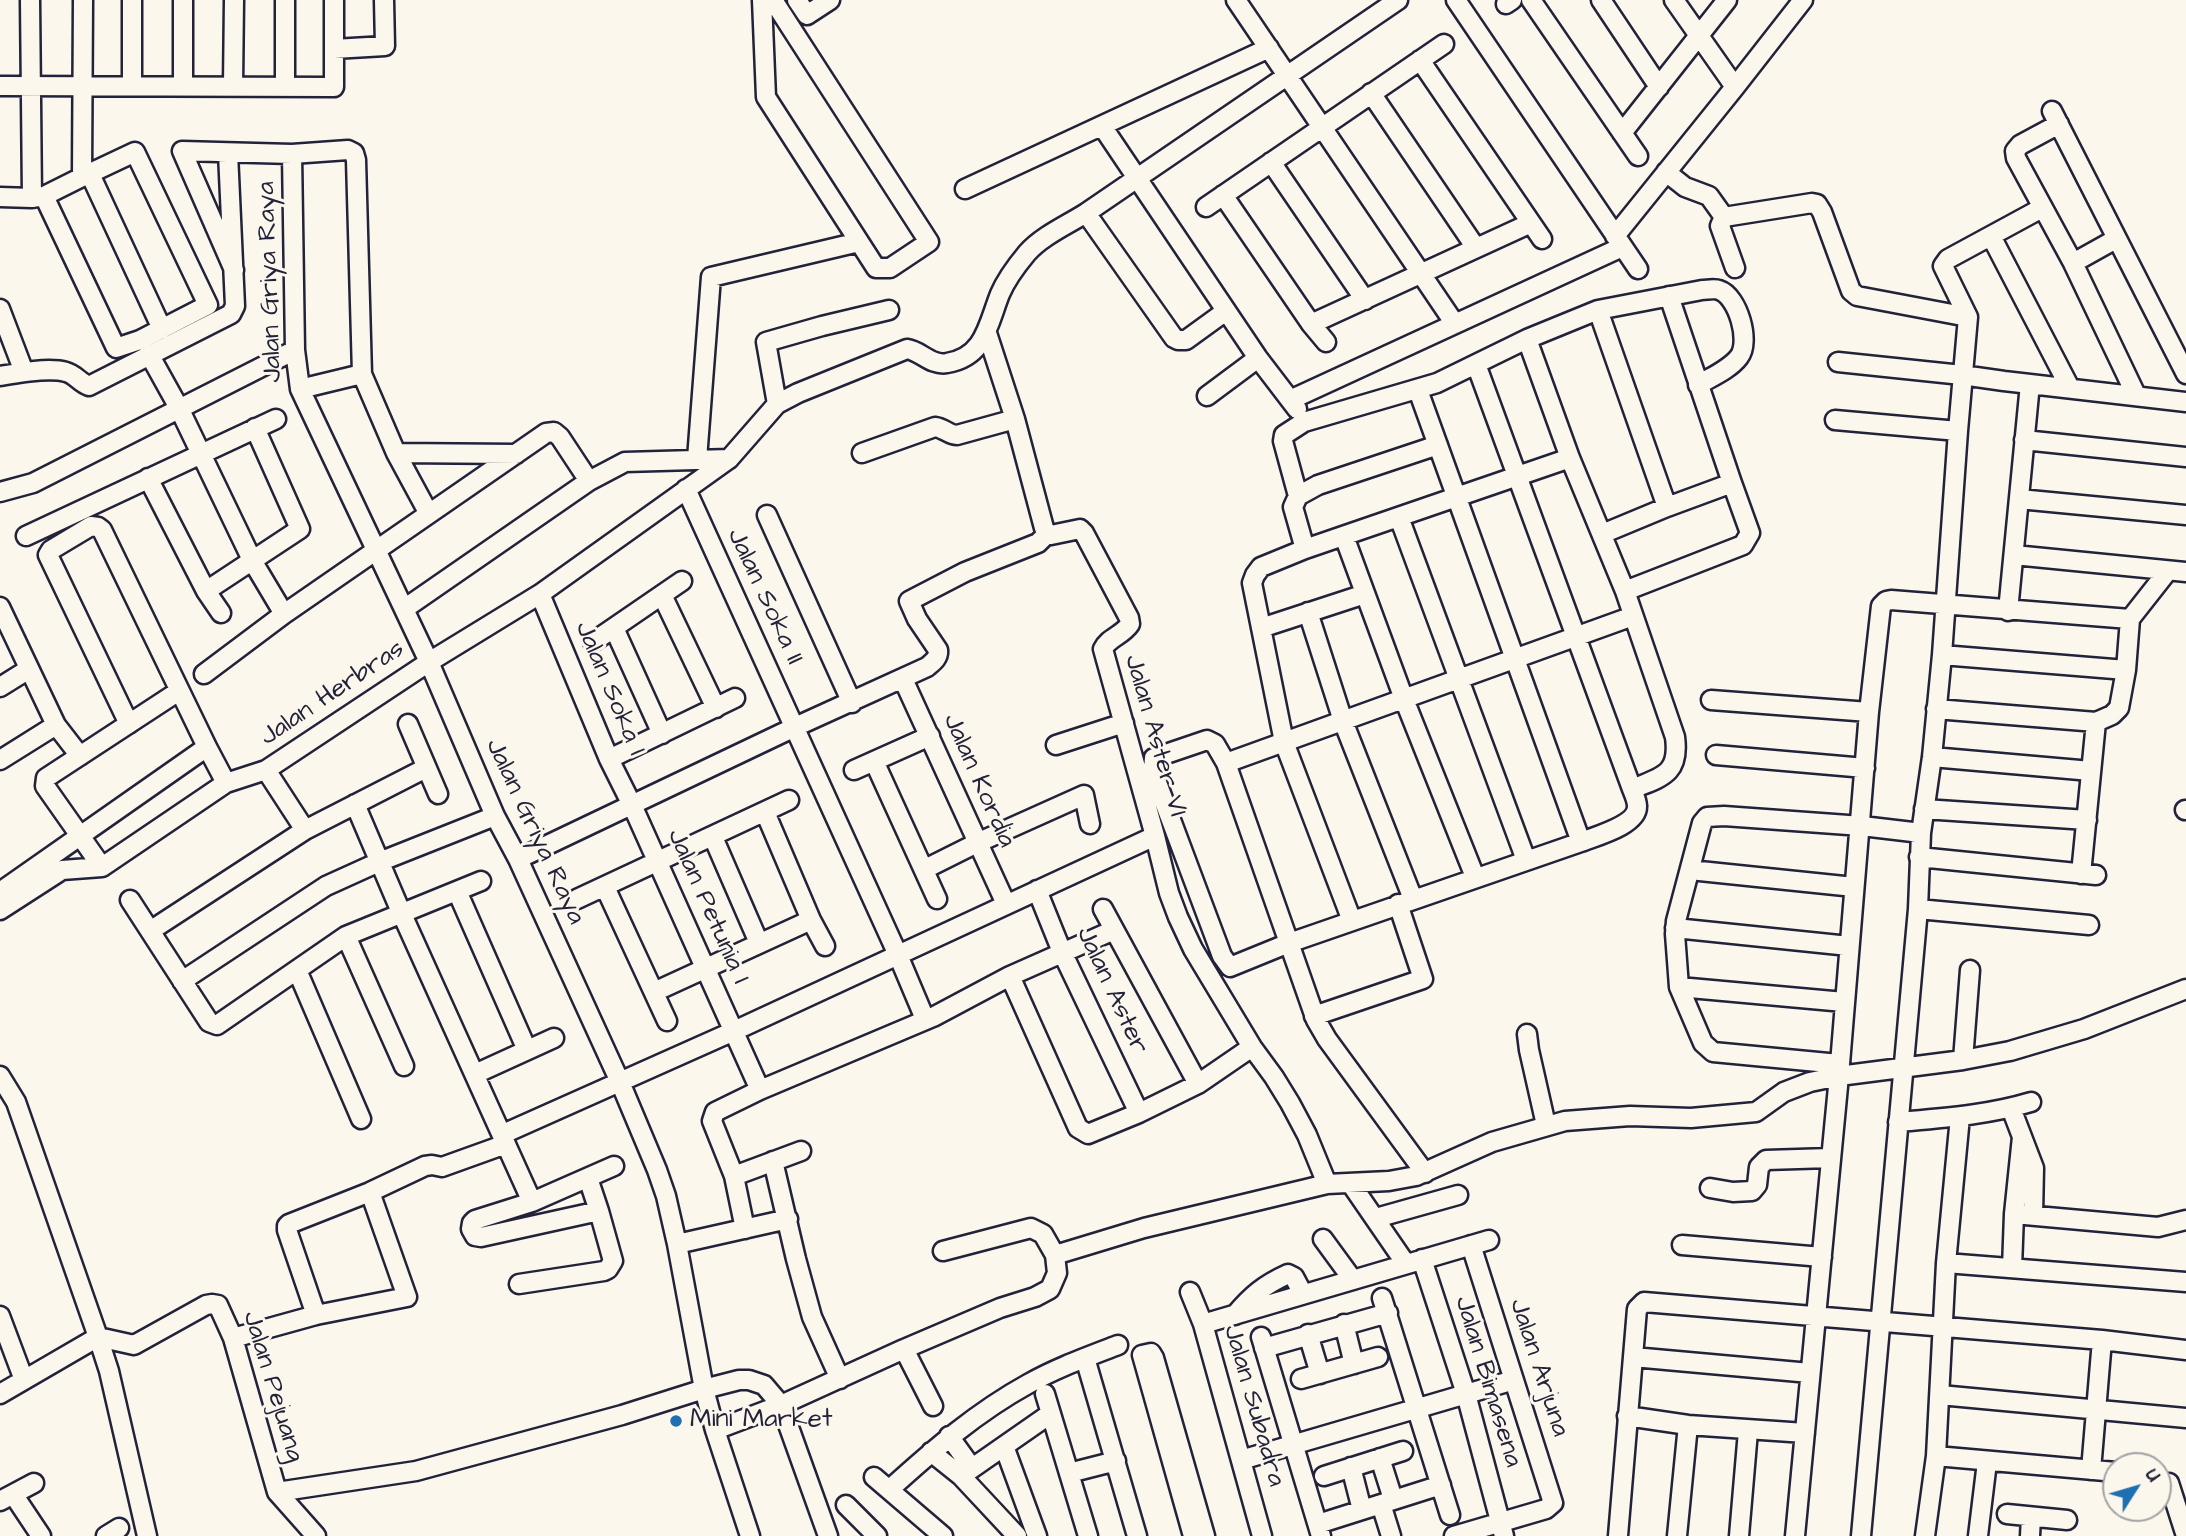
<!DOCTYPE html>
<style>
body{margin:0}
#map{position:relative;width:2186px;height:1536px;overflow:hidden;background:#fbf7ec;font-family:"Architects Daughter",sans-serif}
canvas{display:block}
.north{position:absolute;left:2102px;top:1452px;width:70px;height:70px;box-sizing:border-box;background:#fbf7ec;border:2px solid #a4a2a5;border-radius:50%;rotate:53deg;font-size:19px;font-weight:700;line-height:28px;text-align:center;color:#22223b}
.north::after{content:'';display:block;margin:auto;width:24px;height:32px;background:#1f6fb2;clip-path:polygon(50% 0,100% 100%,50% 72%,0 100%)}
</style>
<div id="map">
<canvas width="2186" height="1536"></canvas>
<div class="north">U</div>
</div>
<script>
const g = document.querySelector('canvas').getContext('2d');
g.lineJoin = 'round';
function stroke(path, color, width, dash) {
  g.strokeStyle = color;
  g.lineWidth = width;
  g.lineCap = dash ? 'butt' : 'round';
  g.setLineDash(dash || []);
  g.stroke(path);
}
function drawText(font, color, halo, rows, align = 'center') {
  g.font = font + ' "Architects Daughter",sans-serif';
  g.lineWidth = 6;
  g.setLineDash([]);
  g.textBaseline = 'middle';
  g.strokeStyle = halo;
  g.fillStyle = color;
  for (const [text, x, y, turn = 0] of rows) {
    g.save();
    g.translate(x, y);
    g.rotate((+turn || 0) * Math.PI / 180);
    g.textAlign = isNaN(turn) ? turn : align;
    if (halo) g.strokeText(text, 0, 0);
    g.fillText(text, 0, 0);
    g.restore();
  }
}
const minor = new Path2D(`
 M 132,0 L 132,86
 M 183,0 L 183,86
 M 762,0 L 766,97 L 876,268 L 890,268 L 929,242 L 773,0
 M 797,0 L 807,15 L 830,0
 M 1236,0 L 1455,324
 M 1456,0 L 1638,269
 M 1531,0 L 1638,156
 M 1601,0 L 1659,87
 M 1674,0 L 1735,87
 M 1506,4 L 1512,0
 M 334,49 L 385,46 L 384,0
 M 1420,60 L 1542,239
 M 0,86 L 334,87 L 334,0
 M 233,86 L 234,0
 M 285,86 L 285,0
 M 1371,93 L 1476,248
 M 2052,111 L 2186,374
 M 2059,124 L 2020,145 L 2015,151 L 2016,158 L 2073,263 L 2136,395
 M 1102,126 L 1258,358 L 1297,409
 M 1622,133 L 1727,0
 M 292,154 L 295,350 L 300,389 L 429,662 L 495,816 L 518,859 L 620,1082 L 657,1170 L 666,1196 L 677,1244 L 704,1389 L 715,1430 L 750,1536
 M 1271,162 L 1365,300
 M 1666,172 L 1685,187 L 1709,196 L 1724,217
 M 90,174 L 162,329
 M 965,189 L 1269,48
 M 1223,195 L 1311,324 L 1326,342
 M 44,196 L 116,348 L 140,340 L 208,305 L 135,152 L 82,177
 M 0,197 L 32,198 L 30,0
 M 32,198 L 44,196 L 82,177 L 83,0
 M 1206,207 L 1444,44
 M 1086,213 L 1174,338 L 1178,340 L 1186,340 L 1226,311
 M 1615,236 L 1735,87 L 1803,0
 M 1991,236 L 2070,388
 M 2073,263 L 2116,239
 M 1735,268 L 1720,226 L 1724,217 L 1812,203 L 1817,204 L 1822,212 L 1851,291 L 1857,296 L 1968,317
 M 234,270 L 182,151 L 292,154 L 348,150 L 354,153 L 356,160 L 362,374 L 396,453 L 429,514
 M 0,309 L 24,372
 M 1598,310 L 1667,507 L 1732,483 L 1669,296
 M 1311,324 L 1531,223
 M 987,333 L 1015,419 L 1044,528 L 1047,534 L 1051,535 L 1080,529 L 1084,533 L 1129,618 L 1130,624 C 1123,635 1108,638 1103,649 L 1155,836 L 1169,893 L 1178,917 L 1193,949 L 1252,1047 L 1274,1077 L 1290,1103 L 1307,1135 L 1327,1184
 M 1527,339 L 1570,458 L 1625,591 L 1675,737 C 1680,774 1662,777 1632,789
 M 149,354 L 179,408 L 253,562 L 284,614
 M 1838,362 L 1962,375 L 2004,381 L 2186,402
 M 0,376 C 17,373 49,367 66,372 C 75,374 80,383 89,386 L 231,314 L 235,306 L 228,153
 M 300,389 L 362,374
 M 1418,390 L 1581,842
 M 1207,396 L 1258,358
 M 1290,400 L 1622,247
 M 777,404 L 766,342 L 822,326 L 889,310
 M 1835,420 L 1958,431
 M 2024,440 L 2186,457
 M 396,453 L 516,454
 M 862,453 L 935,427 C 944,428 949,435 957,435 L 1015,419
 M 697,459 L 711,277 L 859,242
 M 148,478 L 206,591 L 221,613
 M 686,489 L 898,955 L 925,1019
 M 0,492 L 33,483 L 295,350
 M 1298,496 L 1283,441 L 1284,435 L 1304,422 L 1437,383 L 1527,339 L 1598,310 L 1702,290 C 1707,290 1714,288 1719,290 C 1738,296 1751,342 1739,357 C 1729,370 1711,377 1698,385
 M 2019,499 L 2186,515
 M 767,515 L 852,703
 M 1399,517 L 1526,860
 M 1602,534 L 1667,507
 M 26,536 L 276,419
 M 1344,536 L 1404,699 L 1475,877
 M 1305,549 L 1293,507 L 1298,496 L 1318,485 L 1438,445
 M 2014,555 L 2186,572
 M 206,591 L 300,529 L 255,428
 M 1625,591 L 1743,545 L 1750,533 L 1732,483
 M 540,594 L 609,759 L 632,805 L 760,1090
 M 662,595 L 716,708
 M 0,607 L 56,725 L 80,756
 M 404,609 L 589,481 L 625,462 L 729,459
 M 2008,611 L 2030,384
 M 1308,612 L 1343,721 L 1413,899
 M 614,628 L 662,734
 M 1261,628 L 1365,594
 M 593,642 L 682,581
 M 1942,655 L 2126,670
 M 204,674 L 284,614 L 546,433 L 554,432 L 560,437 L 589,481
 M 903,679 L 1006,904
 M 0,687 L 29,669
 M 1711,700 L 1869,712
 M 1936,709 L 2096,722 L 2112,715 L 2119,708 L 2126,670 L 2130,619 L 2167,572
 M 129,724 L 48,555 L 51,550 L 91,526 L 98,527 L 102,530 L 207,747
 M 408,724 L 438,794
 M 1056,745 L 1124,723
 M 1716,755 L 1865,768
 M 1932,757 L 2091,771
 M 609,759 L 735,698
 M 0,760 L 56,725
 M 874,761 L 937,899
 M 1226,763 L 1633,616
 M 266,770 L 305,830
 M 854,770 L 930,736
 M 355,804 L 401,912 L 532,1202
 M 1924,809 L 2087,820
 M 2185,810 L 2186,810
 M 765,812 L 811,920 L 825,946
 M 713,837 L 759,943
 M 1919,857 L 2096,875
 M 518,859 L 795,727 L 927,667 C 933,662 939,658 938,650 L 917,619 L 909,601 L 965,572 L 1038,543 L 1047,534
 M 102,867 L 45,786 L 46,778 L 179,691
 M 925,869 L 977,843 L 1084,795 L 1090,824
 M 1690,870 L 1854,887
 M 2081,874 L 2096,722
 M 605,887 L 667,1021
 M 1037,890 L 1062,952 L 1139,1113
 M 457,891 L 527,1050
 M 0,892 L 207,747 L 226,783 L 266,770 L 429,662 L 540,594 L 729,459 L 777,404 L 798,393 L 907,349 C 921,351 931,366 947,363 C 985,357 988,324 1000,294 C 1006,280 1017,265 1027,253 C 1042,236 1067,225 1086,213 L 1398,0
 M 577,899 L 789,800
 M 130,900 L 209,1022 L 217,1025 L 346,936 L 481,881
 M 1103,909 L 1198,1084
 M 1918,909 L 2089,925
 M 0,910 L 62,870 L 102,867 L 226,783
 M 1352,921 L 1284,742 L 1252,583 L 1255,575 L 1261,567 L 1305,549 L 1570,458
 M 1675,928 L 1849,946
 M 150,931 L 305,830 L 426,768
 M 346,936 L 404,1066
 M 297,970 L 361,1119
 M 1010,976 L 1078,1128 L 1088,1134 L 1139,1113 L 1198,1084 L 1252,1047
 M 182,981 L 326,886 L 379,862 L 495,816
 M 1679,987 L 1844,1002
 M 654,992 L 811,920
 M 1314,1016 L 1423,979 L 1398,904
 M 1527,1034 L 1529,1050 L 1546,1125
 M 1963,1060 L 1970,970
 M 1839,1064 L 1713,1052 L 1703,1043 L 1679,987 L 1675,934 L 1676,921 L 1702,823 L 1707,817 L 1724,816 L 1862,826 L 1921,833
 M 475,1074 L 554,1038
 M 0,1076 L 16,1102 L 98,1337 L 134,1345 L 206,1305 L 212,1304 L 218,1305 L 233,1338 L 277,1492 L 316,1536
 M 2011,1108 L 2034,1168 L 2033,1215
 M 1898,1122 C 1943,1118 1988,1115 2031,1102
 M 503,1134 L 734,1031 L 1155,836
 M 773,1161 L 796,1259 L 812,1317 L 840,1379
 M 1425,1173 L 1327,1039 L 1316,1020 L 1226,763 L 1215,744 L 1207,740 L 1154,758 L 1153,770 L 1159,788 L 1222,956 L 1230,967 L 1289,943 L 1581,842 C 1596,836 1638,825 1637,806 C 1637,801 1634,794 1632,789 L 1476,364
 M 734,1176 L 801,1151
 M 1351,1184 L 1406,1264
 M 1710,1188 L 1733,1192 L 1752,1191 L 1757,1185 L 1759,1167 L 1766,1160 L 1830,1158
 M 599,1211 L 481,1237 L 475,1236 L 471,1229 L 472,1223 L 475,1220 L 532,1202 L 614,1166
 M 2014,1214 L 2158,1227 L 2186,1220
 M 1376,1218 L 1458,1195
 M 745,1229 L 734,1176 L 712,1121 L 715,1112 L 760,1090 L 933,1017 L 1010,976 L 1114,930
 M 1323,1239 L 1353,1280
 M 677,1244 L 788,1219
 M 1682,1245 L 1822,1257
 M 943,1251 L 1031,1228 L 1043,1234 L 1055,1255
 M 1422,1259 L 1466,1394 L 1504,1536
 M 1946,1263 L 2186,1282
 M 2012,1268 L 2014,1214 L 2022,1137
 M 519,1284 L 604,1271 L 608,1269 L 613,1261 L 599,1211 L 588,1178
 M 1190,1292 L 1203,1324 L 1262,1536
 M 1382,1298 L 1450,1515
 M 316,1315 L 287,1230 L 287,1226 L 289,1224 L 370,1192 L 425,1166 L 432,1165 L 442,1167 L 506,1144
 M 1235,1315 C 1252,1295 1264,1285 1288,1274 L 1294,1277 L 1303,1294
 M 0,1316 L 24,1380
 M 1203,1324 L 1489,1240
 M 1344,1324 L 1354,1364
 M 1308,1334 L 1320,1374
 M 1261,1337 L 1321,1536
 M 233,1338 L 316,1315 L 407,1297 L 370,1192
 M 1264,1348 L 1388,1313
 M 904,1349 L 933,1406
 M 1633,1357 L 1810,1373
 M 1085,1358 L 1137,1536
 M 1301,1379 L 1378,1357
 M 0,1394 L 98,1337 L 109,1371 L 147,1536
 M 1045,1394 L 1088,1536
 M 1940,1395 L 2186,1418
 M 1627,1416 L 1688,1425 L 1805,1433
 M 715,1430 L 781,1405 L 904,1349 L 1000,1308 L 1035,1297 L 1050,1289 L 1057,1273 L 1055,1255 L 1144,1228 L 1327,1184 L 1389,1181 L 1416,1176 L 1492,1142 L 1565,1121 L 1630,1116 L 1691,1118 L 1756,1112 L 1784,1092 L 1810,1082 L 1839,1076 L 1963,1060 L 2010,1051 L 2084,1029 L 2186,989
 M 949,1436 L 972,1468
 M 1004,1446 L 1037,1536
 M 931,1452 L 961,1476 L 1017,1536
 M 1936,1456 L 2116,1472
 M 1380,1458 L 1393,1499
 M 1241,1460 L 1514,1380
 M 1351,1467 L 1362,1510
 M 2091,1470 L 2102,1340
 M 1069,1473 L 1116,1461
 M 961,1476 L 1050,1414
 M 1324,1476 L 1403,1451
 M 874,1477 L 943,1536
 M 2169,1483 L 2186,1536
 M 890,1489 C 933,1450 977,1412 1028,1384 C 1056,1368 1087,1357 1118,1345
 M 277,1492 L 416,1471 L 622,1415 L 704,1389 L 739,1380 L 749,1380 L 764,1385 L 781,1405 L 828,1536
 M 13,1494 L 41,1536
 M 0,1501 L 34,1483
 M 1381,1504 L 1391,1536
 M 846,1505 L 877,1536
 M 2007,1514 L 2067,1520
 M 1318,1524 L 1441,1485
 M 106,1536 L 119,1528
 M 1193,1536 L 1142,1355 L 1151,1353 L 1154,1358 L 1205,1536
 M 1454,1536 L 1546,1509 L 1553,1503 L 1471,1245
 M 1618,1536 L 1637,1309 L 1644,1302 L 2102,1340 L 2186,1350
 M 1677,1536 L 1688,1425
 M 1739,1536 L 1748,1431
 M 1795,1536 L 1839,1076 L 1869,712 L 1881,606 L 1886,601 L 1891,600 L 2130,619
 M 1861,1536 L 1918,909 L 1921,833 L 1932,757 L 1942,655 L 1958,431 L 1968,317 L 1943,266 L 1948,259 L 2042,208
 M 1925,1536 L 1936,1456 L 1946,1263 L 1960,1117
 M 1978,1536 L 1987,1462
 M 2030,1536 L 2031,1517`);
const markers = [
 [676,1421,7,"#1f6fb2"]
];
const streetNames = [
 ["Jalan Griya Raya",271,282,-92],
 ["Jalan Soka II",764,597,65],
 ["Jalan Soka I",609,689,67],
 ["Jalan Herbras",333,694,-34],
 ["Jalan Aster VI",1154,736,74],
 ["Jalan Kordia",978,781,66],
 ["Jalan Griya Raya",534,832,65],
 ["Jalan Petunia I",707,907,66],
 ["Jalan Aster",1111,991,65],
 ["Jalan Arjuna",1538,1368,72],
 ["Jalan Bimasena",1487,1382,73],
 ["Jalan Pejuang",272,1387,73],
 ["Jalan Subadra",1253,1406,74]
];
const poiNames = [
 ["Mini Market",690,1421]
];
stroke(minor, '#22223b', 23);
stroke(minor, '#fbf7ec', 18);
for (const [x, y, r, color] of markers) {
  const dot = new Path2D();
  dot.arc(x, y, r, 0, 2 * Math.PI);
  g.fillStyle = color;
  g.fill(dot);
  stroke(dot, '#fbf7ec', 2.5);
}
drawText('26px', '#22223b', '#fbf7ec', streetNames);
drawText('26px', '#22223b', '#fbf7ec', poiNames, 'left');
</script>
